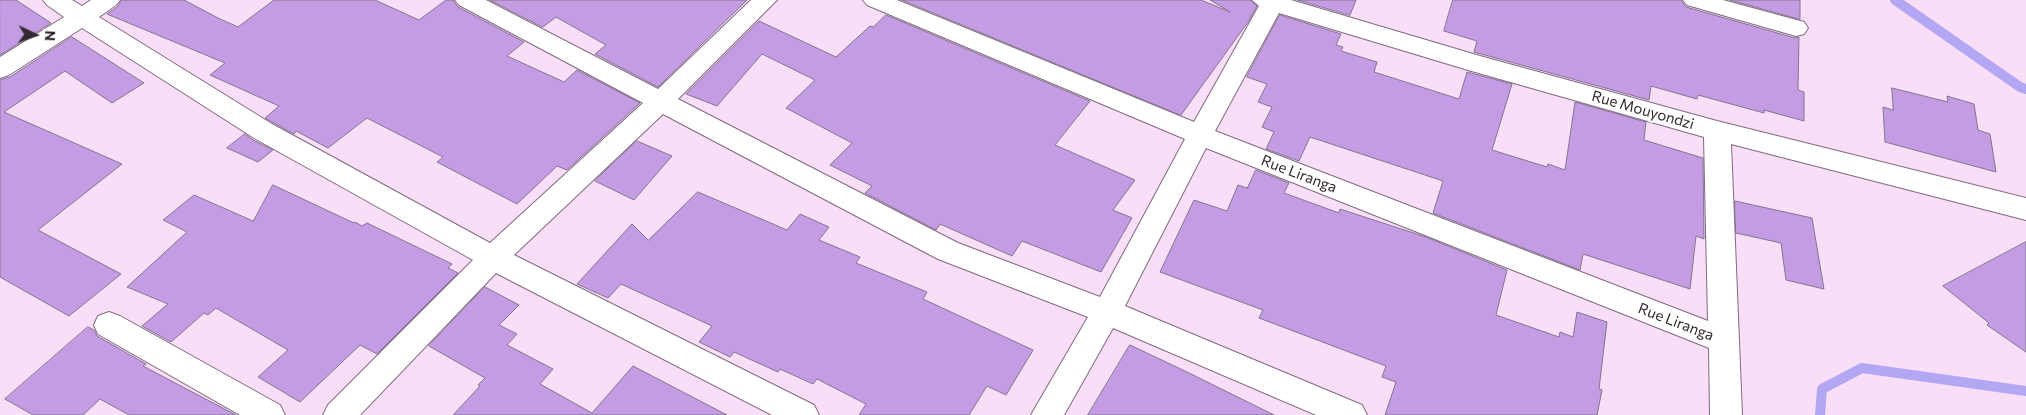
<!DOCTYPE html>
<style>
body{margin:0}
#map{position:relative;width:2026px;height:415px;overflow:hidden;background:#f9def7;font-family:Commissioner,sans-serif}
canvas{display:block}
.north{position:absolute;left:10px;top:10px;width:50px;height:50px;-webkit-text-stroke:4px #fff;paint-order:stroke;rotate:93deg;font-size:14px;font-weight:700;line-height:20px;text-align:center;color:#342a33}
.north::after{content:'';display:block;margin:auto;width:18px;height:22px;background:#342a33;clip-path:polygon(50% 0,100% 100%,50% 72%,0 100%)}
</style>
<div id="map">
<canvas width="2026" height="415"></canvas>
<div class="north">N</div>
</div>
<script>
const g = document.querySelector('canvas').getContext('2d');
g.lineJoin = 'round';
function stroke(path, color, width, dash) {
  g.strokeStyle = color;
  g.lineWidth = width;
  g.lineCap = dash ? 'butt' : 'round';
  g.setLineDash(dash || []);
  g.stroke(path);
}
function fill(path, color) {
  g.fillStyle = color;
  g.fill(path, 'evenodd');
}
function drawText(font, color, halo, rows, align = 'center') {
  g.font = font + ' Commissioner,sans-serif';
  g.lineWidth = 4;
  g.setLineDash([]);
  g.textBaseline = 'middle';
  g.strokeStyle = halo;
  g.fillStyle = color;
  for (const [text, x, y, turn = 0] of rows) {
    g.save();
    g.translate(x, y);
    g.rotate((+turn || 0) * Math.PI / 180);
    g.textAlign = isNaN(turn) ? turn : align;
    if (halo) g.strokeText(text, 0, 0);
    g.fillText(text, 0, 0);
    g.restore();
  }
}
const stream = new Path2D(`
 M 1895,0 L 2020,87 L 2026,89
 M 1820,415 L 1822,389 L 1862,368 L 2026,391`);
const building = new Path2D(`
 M 0,0 L 16,0 L 51,23 L 0,55 Z
 M 122,0 L 184,0 L 218,18 L 238,27 L 274,0 L 375,0 L 419,20 L 446,0 L 453,0 L 458,7 L 524,42 L 507,56 L 564,82 L 577,70 L 640,103 L 567,170 L 557,166 L 517,204 L 437,162 L 443,157 L 367,118 L 328,148 L 296,131 L 294,134 L 265,118 L 279,106 L 210,75 L 225,63 L 107,14 L 117,7 Z
 M 490,0 L 747,0 L 658,87 L 595,54 L 606,45 L 556,17 L 543,27 Z
 M 902,0 L 1201,0 L 1230,12 L 1210,0 L 1250,0 L 1257,6 L 1248,22 L 1181,115 Z
 M 1298,0 L 1356,0 L 1350,15 Z
 M 1453,0 L 1681,0 L 1686,7 L 1795,38 L 1799,37 L 1798,90 L 1804,92 L 1804,121 L 1764,110 L 1764,113 L 1698,95 L 1697,99 L 1651,86 L 1649,100 L 1474,52 L 1477,41 L 1444,31 Z
 M 1730,0 L 1800,0 L 1800,19 Z
 M 886,15 L 1090,101 L 1055,145 L 1135,180 L 1113,210 L 1132,218 L 1101,272 L 1022,241 L 1012,256 L 940,224 L 936,230 L 865,193 L 872,186 L 830,165 L 852,143 L 786,108 L 815,80 L 762,54 L 717,106 L 686,94 L 759,21 L 836,57 L 870,26 L 873,27 Z
 M 1280,15 L 1341,34 L 1336,45 L 1343,47 L 1341,51 L 1377,62 L 1374,72 L 1459,99 L 1467,72 L 1512,84 L 1492,150 L 1547,167 L 1548,164 L 1565,170 L 1575,102 L 1646,122 L 1644,140 L 1703,158 L 1704,239 L 1696,236 L 1690,289 L 1583,254 L 1580,270 L 1433,213 L 1443,181 L 1310,137 L 1299,161 L 1266,149 L 1274,132 L 1262,127 L 1272,107 L 1258,102 L 1267,84 L 1247,77 Z
 M 72,37 L 144,83 L 112,103 L 65,71 L 4,112 L 122,164 L 38,230 L 121,274 L 69,316 L 0,277 L 0,80 L 10,77 Z
 M 1892,88 L 1948,102 L 1947,96 L 1974,104 L 1978,130 L 1990,134 L 1996,172 L 1885,142 L 1883,107 L 1893,110 Z
 M 245,134 L 253,140 L 273,150 L 258,162 L 227,148 Z
 M 637,141 L 672,156 L 634,200 L 595,181 Z
 M 1256,170 L 1289,183 L 1284,193 L 1339,213 L 1340,209 L 1426,237 L 1507,270 L 1496,315 L 1559,337 L 1560,332 L 1573,337 L 1577,312 L 1607,322 L 1599,389 L 1602,390 L 1597,415 L 1385,415 L 1396,382 L 1382,377 L 1386,366 L 1259,318 L 1263,310 L 1160,272 L 1194,200 L 1227,211 L 1238,185 L 1247,188 Z
 M 273,185 L 354,223 L 355,222 L 362,226 L 367,223 L 452,264 L 448,268 L 458,273 L 377,354 L 360,345 L 300,402 L 258,377 L 288,350 L 216,308 L 208,315 L 204,313 L 171,342 L 142,326 L 168,304 L 127,287 L 187,232 L 163,220 L 194,195 L 253,221 Z
 M 698,192 L 787,230 L 800,214 L 829,227 L 819,240 L 860,257 L 856,263 L 927,292 L 923,299 L 1033,350 L 1006,395 L 987,386 L 969,415 L 859,415 L 866,404 L 817,379 L 813,384 L 780,369 L 778,372 L 734,352 L 730,357 L 699,342 L 712,326 L 621,284 L 608,298 L 577,284 L 632,224 L 648,240 Z
 M 1735,201 L 1812,218 L 1824,289 L 1786,280 L 1781,243 L 1736,233 Z
 M 2026,242 L 2026,352 L 1987,325 L 1989,323 L 1943,286 Z
 M 485,287 L 519,305 L 499,325 L 517,334 L 507,345 L 553,369 L 540,384 L 592,413 L 633,366 L 727,415 L 453,415 L 480,386 L 478,385 L 485,378 L 429,346 Z
 M 88,327 L 94,330 L 97,336 L 146,364 L 143,366 L 236,415 L 129,415 L 100,399 L 83,415 L 33,415 L 5,399 Z
 M 1130,345 L 1187,372 L 1274,415 L 1088,415 Z`);
const minor = new Path2D(`
 M 43,0 L 72,0 L 82,6 L 91,0 L 120,0 L 116,5 L 99,17 L 272,124 L 490,243 L 643,103 L 459,5 L 455,0 L 486,0 L 658,89 L 751,0 L 777,0 L 678,99 L 958,243 L 1100,297 L 1185,139 L 867,5 L 863,0 L 897,0 L 1194,122 L 1259,6 L 1252,0 L 1291,0 L 1480,56 L 1717,121 L 2026,198 L 2026,220 L 1731,144 L 1742,415 L 1710,415 L 1709,348 L 1206,148 L 1125,306 L 1362,405 L 1367,415 L 1316,415 L 1113,328 L 1064,415 L 1031,415 L 1088,317 L 938,259 L 663,114 L 514,255 L 814,405 L 819,415 L 772,415 L 496,273 L 360,415 L 323,415 L 328,405 L 473,260 L 254,138 L 82,28 L 9,75 L 0,78 L 0,57 L 64,17 L 47,5 ZM 1279,13 L 1468,70 L 1704,137 L 1708,321 L 1215,131 Z
 M 1683,0 L 1723,0 L 1804,22 L 1808,28 L 1804,34 L 1796,36 L 1687,5 Z
 M 109,312 L 120,316 L 280,405 L 285,415 L 240,415 L 98,334 L 94,325 L 98,316 Z`);
const streetNames = [
 ["Rue Mouyondzi",1643,110,16],
 ["Rue Liranga",1299,174,21],
 ["Rue Liranga",1676,322,21]
];
stroke(stream, '#b3a7f4', 10);
fill(building, '#c49ce4');
stroke(building, '#837490', 1);
stroke(minor, '#816980', 2);
fill(minor, '#fff');
drawText('15px', '#342a33', '#fff', streetNames);
</script>
